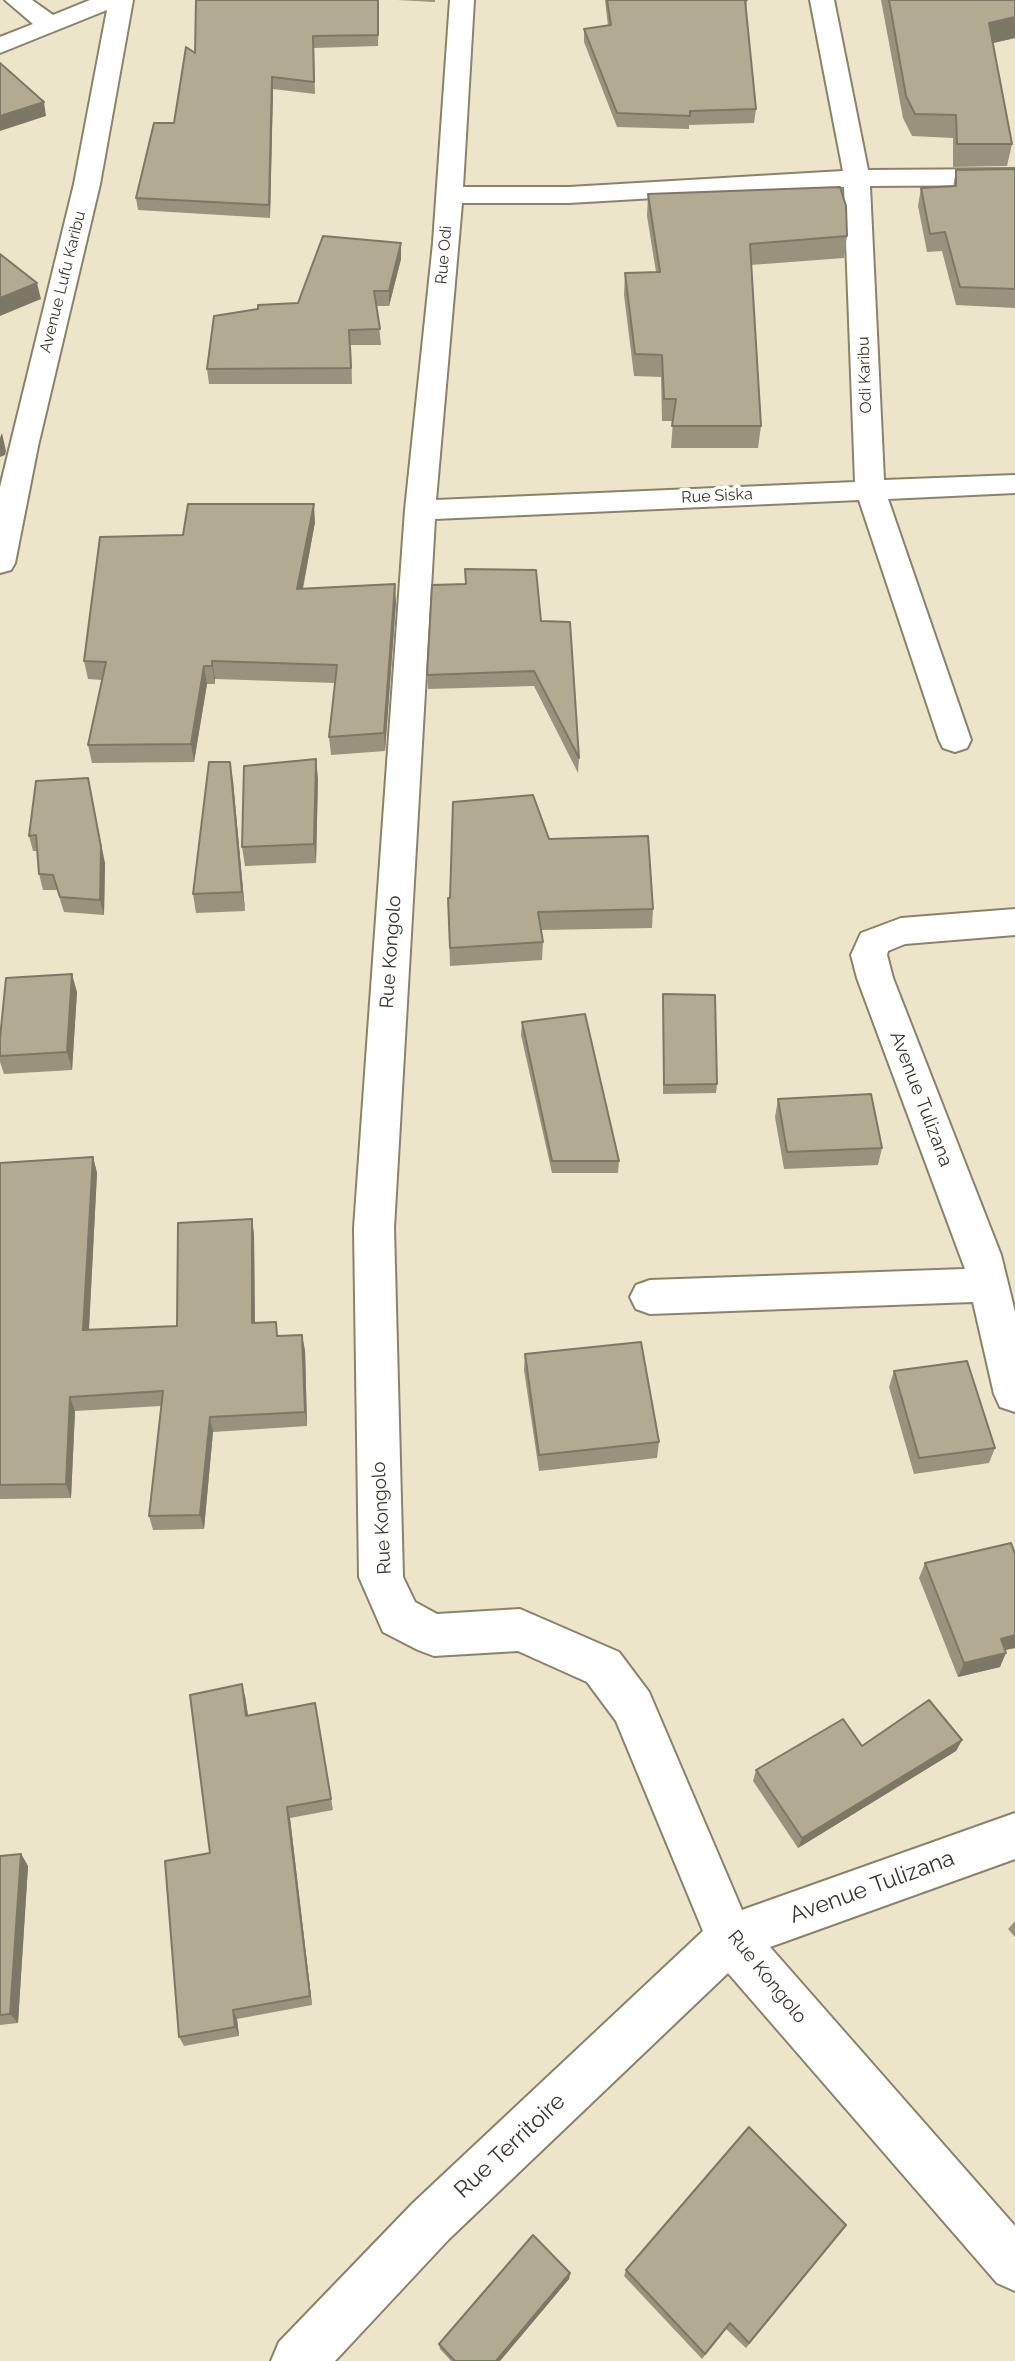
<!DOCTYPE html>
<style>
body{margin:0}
canvas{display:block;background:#ece5ca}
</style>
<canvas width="1015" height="2361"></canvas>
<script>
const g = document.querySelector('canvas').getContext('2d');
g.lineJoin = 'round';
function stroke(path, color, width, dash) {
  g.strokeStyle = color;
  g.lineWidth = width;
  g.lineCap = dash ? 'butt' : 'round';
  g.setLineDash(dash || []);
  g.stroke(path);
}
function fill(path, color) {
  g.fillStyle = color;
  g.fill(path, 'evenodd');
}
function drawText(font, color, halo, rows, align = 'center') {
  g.font = font + ' Raleway,sans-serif';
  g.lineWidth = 7;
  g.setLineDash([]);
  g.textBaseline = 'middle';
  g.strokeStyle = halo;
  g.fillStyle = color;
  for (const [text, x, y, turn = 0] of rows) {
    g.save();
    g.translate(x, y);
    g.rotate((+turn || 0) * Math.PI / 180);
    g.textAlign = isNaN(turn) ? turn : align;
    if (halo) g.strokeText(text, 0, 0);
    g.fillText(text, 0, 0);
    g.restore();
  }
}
const minor = new Path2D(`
 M 5,0 L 32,0 L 53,15 L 90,0 L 133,0 L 100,184 L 38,446 L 15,563 L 11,570 L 0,573 L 0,487 L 74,184 L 107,10 L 0,53 L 0,37 L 33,24 Z
 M 450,0 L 474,0 L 463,187 L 569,187 L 843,171 L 810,0 L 834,0 L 868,170 L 1015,169 L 1015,185 L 870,186 L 884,480 L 1015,475 L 1015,493 L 888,499 L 971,740 L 967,748 L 955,752 L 943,748 L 939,740 L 859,500 L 435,519 L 394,1228 L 403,1577 L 415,1602 L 437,1614 L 520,1609 L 619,1652 L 649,1692 L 742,1910 L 1015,1813 L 1015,1859 L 770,1947 L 1015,2226 L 1015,2291 L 997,2283 L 728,1973 L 449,2239 L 335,2361 L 271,2361 L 279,2342 L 413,2203 L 703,1931 L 616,1721 L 587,1682 L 518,1651 L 434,1656 L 418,1650 L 383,1632 L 359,1577 L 354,1228 L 405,510 L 433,243 ZM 844,187 L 855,482 L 436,500 L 462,203 L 569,203 Z
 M 1015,909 L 1015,935 L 905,944 L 888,951 L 887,955 L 893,978 L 1001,1255 L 1015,1312 L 1015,1412 L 1000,1407 L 994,1394 L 973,1302 L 650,1314 L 636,1309 L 630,1297 L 636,1285 L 650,1280 L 965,1269 L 857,978 L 851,955 L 861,933 L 901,918 Z`);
const wall = new Path2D(`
 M 379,0 L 378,46 L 314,48 L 315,94 L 273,89 L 270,218 L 138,210 L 136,198 L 174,123 L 195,53 Z
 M 397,0 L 435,0 L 435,2 Z
 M 605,0 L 747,0 L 746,12 L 756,109 L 754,123 L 689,125 L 689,129 L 617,127 L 584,42 L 584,29 L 608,26 Z
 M 881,0 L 1015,0 L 1015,38 L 992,43 L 1012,144 L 1007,166 L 953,167 L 953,138 L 912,136 L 903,118 Z
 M 1015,169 L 1015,308 L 956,305 L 942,251 L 927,252 L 918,206 L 921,188 L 953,187 L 956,170 Z
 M 648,194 L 847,236 L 844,258 L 751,265 L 761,426 L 758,448 L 671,448 L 673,421 L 662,421 L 661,377 L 634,376 L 624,295 L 625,273 L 656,272 L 647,216 Z
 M 401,243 L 401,259 L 389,306 L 377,306 L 381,345 L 351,345 L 352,384 L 209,384 L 207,369 L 298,303 Z
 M 315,522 L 303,589 L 396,602 L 385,751 L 331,755 L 329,737 L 335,683 L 215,679 L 215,684 L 207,684 L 194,762 L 92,763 L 88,745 L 102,680 L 88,679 L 84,661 L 183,535 Z
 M 541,621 L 579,758 L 578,773 L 534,686 L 428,689 L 427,675 Z
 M 318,778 L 316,863 L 245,866 L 242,847 Z
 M 36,781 L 105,863 L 104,915 L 64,912 L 57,890 L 43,890 L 39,874 L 37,851 L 33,851 L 29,836 Z
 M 233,781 L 245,911 L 196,913 L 193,894 Z
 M 549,839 L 653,909 L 652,928 L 541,930 L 543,942 L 542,960 L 450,966 L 448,898 L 450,898 Z
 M 77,992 L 72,1070 L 4,1074 L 0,1062 L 0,1038 Z
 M 663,994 L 717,1084 L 716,1093 L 663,1094 Z
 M 522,1022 L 619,1161 L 618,1173 L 552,1173 L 521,1035 Z
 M 778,1099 L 882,1148 L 878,1165 L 784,1169 L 775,1117 Z
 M 93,1157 L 97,1173 L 89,1330 L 177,1326 L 252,1219 L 254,1235 L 255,1323 L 305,1350 L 307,1426 L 213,1432 L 204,1529 L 153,1530 L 149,1516 L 161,1406 L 75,1411 L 71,1498 L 0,1499 L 0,1163 Z
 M 525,1354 L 659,1442 L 657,1458 L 539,1471 L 524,1370 Z
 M 894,1371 L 995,1448 L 989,1463 L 914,1474 L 889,1387 Z
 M 1015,1554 L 1015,1648 L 1005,1650 L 1000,1667 L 958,1677 L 919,1578 L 925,1563 Z
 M 245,1696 L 248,1715 L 315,1703 L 333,1810 L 290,1818 L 312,2005 L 237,2019 L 239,2036 L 184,2046 L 179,2037 L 210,1853 Z
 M 962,1740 L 956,1751 L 798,1848 L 753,1781 L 756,1770 L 862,1746 Z
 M 21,1854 L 28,1866 L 18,2023 L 0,2025 L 0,1856 Z
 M 1015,1921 L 1015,1937 L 1008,1929 Z
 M 846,2225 L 746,2348 L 726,2329 L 702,2359 L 624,2276 L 626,2270 Z
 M 570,2273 L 569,2279 L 500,2361 L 451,2361 L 440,2349 L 439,2344 Z`);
const shadedWall = new Path2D(`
 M 1015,17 L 1015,38 L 985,45 L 989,23 Z
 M 272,77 L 273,89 L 270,218 L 269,205 Z
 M 44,102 L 46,116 L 0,131 L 0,116 Z
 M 401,243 L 401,259 L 389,306 L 389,291 Z
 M 37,283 L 41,299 L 0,316 L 0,298 Z
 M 2,433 L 6,451 L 5,455 L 0,457 L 0,438 Z
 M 314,504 L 315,522 L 299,607 L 297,589 Z
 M 395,584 L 396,602 L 385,751 L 384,733 Z
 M 212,661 L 215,679 L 215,684 L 212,666 Z
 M 204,666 L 207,684 L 194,762 L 191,744 Z
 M 316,759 L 318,778 L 316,863 L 314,844 Z
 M 230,762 L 233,781 L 245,911 L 242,892 Z
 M 88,778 L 105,863 L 104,915 L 100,900 Z
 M 72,974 L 77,992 L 72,1070 L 67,1052 Z
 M 93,1157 L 97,1173 L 88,1345 L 83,1330 Z
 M 252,1219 L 254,1235 L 255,1338 L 252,1323 Z
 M 302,1335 L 305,1350 L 307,1426 L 305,1412 Z
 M 70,1397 L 75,1411 L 71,1498 L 66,1484 Z
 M 210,1417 L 213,1432 L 204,1529 L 200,1515 Z
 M 1015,1635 L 1015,1648 L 995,1652 L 1001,1639 Z
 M 1006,1653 L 1000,1667 L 958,1677 L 964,1663 Z
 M 242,1684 L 245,1696 L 250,1728 L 246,1716 Z
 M 962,1740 L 956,1751 L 798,1848 L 802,1838 Z
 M 287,1807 L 290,1818 L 312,2005 L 310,1996 Z
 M 21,1854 L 28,1866 L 18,2023 L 10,2014 Z
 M 233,2010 L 237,2019 L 239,2036 L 235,2027 Z
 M 570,2273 L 569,2279 L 500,2361 L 496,2361 Z`);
const building = new Path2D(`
 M 196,0 L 378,0 L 378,35 L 313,36 L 314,82 L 272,77 L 269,205 L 136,198 L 154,123 L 174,123 L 186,47 L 195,53 Z
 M 607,0 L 747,0 L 745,0 L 756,109 L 690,111 L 690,116 L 617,113 L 584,29 L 611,25 Z
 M 889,0 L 1015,0 L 1015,17 L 989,23 L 1012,144 L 957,144 L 956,115 L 915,114 L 906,96 Z
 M 0,63 L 44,102 L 0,116 Z
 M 1015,169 L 1015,289 L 960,287 L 945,232 L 930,234 L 921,188 L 956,186 L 956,170 Z
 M 840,187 L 846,206 L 847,236 L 750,244 L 761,426 L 672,426 L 676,399 L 664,399 L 662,355 L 635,354 L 625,273 L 660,272 L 648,194 Z
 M 323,236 L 401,243 L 389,291 L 374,291 L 380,329 L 349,330 L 351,368 L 207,369 L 214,316 L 258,309 L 258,305 L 298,303 Z
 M 0,254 L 37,283 L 0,298 Z
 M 188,504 L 314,504 L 297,589 L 395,584 L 384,733 L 329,737 L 337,665 L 212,661 L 212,666 L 204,666 L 191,744 L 88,745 L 106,662 L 84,661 L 100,537 L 183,535 Z
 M 465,569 L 536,570 L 541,621 L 570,622 L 579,758 L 534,671 L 427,675 L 432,585 L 466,584 Z
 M 316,759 L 314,844 L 242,847 L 244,766 Z
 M 209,762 L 230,762 L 242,892 L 193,894 Z
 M 88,778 L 101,847 L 100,900 L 60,897 L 53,875 L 39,874 L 36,835 L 29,836 L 36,781 Z
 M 533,795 L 549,839 L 648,836 L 653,909 L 538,912 L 543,942 L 450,948 L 448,898 L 450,898 L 453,802 Z
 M 72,974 L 67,1052 L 0,1056 L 0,1038 L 6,978 Z
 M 663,994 L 715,995 L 717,1084 L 664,1085 Z
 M 585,1014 L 619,1161 L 552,1161 L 522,1022 Z
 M 871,1094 L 882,1148 L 787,1152 L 778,1099 Z
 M 93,1157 L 83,1330 L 177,1326 L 178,1223 L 252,1219 L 252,1323 L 276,1322 L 277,1336 L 302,1335 L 305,1412 L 210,1417 L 200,1515 L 149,1516 L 163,1391 L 70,1397 L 66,1484 L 0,1485 L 0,1163 Z
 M 641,1342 L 659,1442 L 539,1455 L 525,1354 Z
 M 967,1361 L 995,1448 L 919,1458 L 894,1371 Z
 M 1011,1543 L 1015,1554 L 1015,1635 L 1001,1639 L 1006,1653 L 964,1663 L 925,1563 Z
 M 242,1684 L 246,1716 L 315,1703 L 331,1799 L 287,1807 L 310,1996 L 233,2010 L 235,2027 L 179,2037 L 165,1861 L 210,1853 L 190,1695 Z
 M 929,1700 L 962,1740 L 802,1838 L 756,1770 L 843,1719 L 862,1746 Z
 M 21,1854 L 10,2014 L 0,2015 L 0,1856 Z
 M 749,2127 L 846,2225 L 749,2343 L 730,2323 L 705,2354 L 626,2270 Z
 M 533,2235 L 570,2273 L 496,2361 L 455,2361 L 439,2344 Z`);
const farStreetnames = [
 ["Rue Odi",444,255,-85],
 ["Avenue Lufu Karibu",63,282,-76],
 ["Odi Karibu",865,375,-92],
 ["Rue Siska",717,496,-3]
];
const streetNames = [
 ["Rue Kongolo",391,952,-86],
 ["Avenue Tulizana",921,1099,69],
 ["Rue Kongolo",382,1518,-93],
 ["Rue Kongolo",767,1977,51]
];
const nearStreetnames = [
 ["Avenue Tulizana",872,1887,-20],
 ["Rue Territoire",510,2146,-43]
];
stroke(minor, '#8a836b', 4);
fill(minor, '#fff');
fill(wall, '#99937d');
fill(shadedWall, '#7d7866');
fill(building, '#b2ab91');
stroke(building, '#7d7866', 2);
drawText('16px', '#39362b', '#fff', farStreetnames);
drawText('19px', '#39362b', '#fff', streetNames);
drawText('23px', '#39362b', '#fff', nearStreetnames);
</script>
